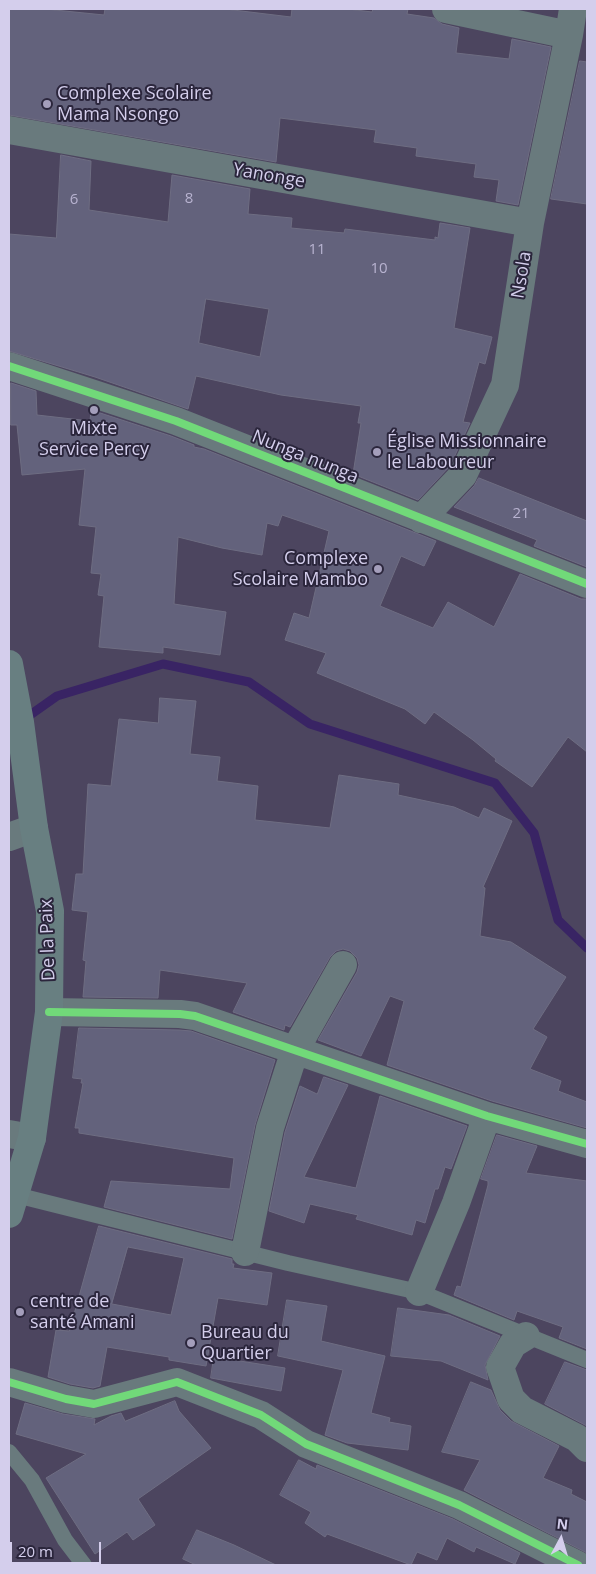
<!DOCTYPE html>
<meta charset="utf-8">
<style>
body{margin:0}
#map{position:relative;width:596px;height:1574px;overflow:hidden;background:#4c455f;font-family:"Open Sans",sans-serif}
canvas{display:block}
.frame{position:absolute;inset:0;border:10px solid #d4ceec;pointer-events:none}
.north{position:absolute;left:536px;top:1514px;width:50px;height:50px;-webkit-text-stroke:4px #2b263c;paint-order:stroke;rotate:6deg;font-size:14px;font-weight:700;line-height:20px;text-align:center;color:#d4ceec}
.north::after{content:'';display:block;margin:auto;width:18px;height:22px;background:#d4ceec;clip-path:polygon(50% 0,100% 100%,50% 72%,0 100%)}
.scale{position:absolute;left:10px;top:1542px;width:91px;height:22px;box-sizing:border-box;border:2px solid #d4ceec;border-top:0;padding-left:6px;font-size:15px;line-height:18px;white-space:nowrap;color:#d4ceec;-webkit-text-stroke:4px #2b263c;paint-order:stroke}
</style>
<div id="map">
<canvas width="596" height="1574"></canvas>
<div class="frame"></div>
<div class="north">N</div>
<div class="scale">20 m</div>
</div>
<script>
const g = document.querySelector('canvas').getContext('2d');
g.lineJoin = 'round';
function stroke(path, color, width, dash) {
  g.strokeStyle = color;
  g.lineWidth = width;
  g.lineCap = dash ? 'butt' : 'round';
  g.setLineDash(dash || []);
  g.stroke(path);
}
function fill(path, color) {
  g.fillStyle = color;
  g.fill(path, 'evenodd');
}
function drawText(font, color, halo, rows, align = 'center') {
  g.font = font + ' "Open Sans",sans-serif';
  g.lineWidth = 4;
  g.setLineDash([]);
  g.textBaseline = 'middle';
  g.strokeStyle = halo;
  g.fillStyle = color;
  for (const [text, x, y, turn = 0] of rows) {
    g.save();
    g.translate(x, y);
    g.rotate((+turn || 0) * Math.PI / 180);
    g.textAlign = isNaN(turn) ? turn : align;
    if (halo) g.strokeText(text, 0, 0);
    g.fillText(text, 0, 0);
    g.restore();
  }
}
const stream = new Path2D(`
 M 23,720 L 57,696 L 163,664 L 249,682 L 310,724 L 495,783 L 534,833 L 558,920 L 587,948`);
const building = new Path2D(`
 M 9,9 L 45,9 L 104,15 L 105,9 L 225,9 L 291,17 L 292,9 L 348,9 L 372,12 L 373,9 L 408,9 L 407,14 L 434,18 L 442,24 L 459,28 L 456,53 L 509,59 L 512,39 L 551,47 L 518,205 L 496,201 L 499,180 L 474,177 L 476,164 L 416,156 L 417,148 L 374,142 L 376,130 L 280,118 L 276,162 L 9,115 Z
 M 580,61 L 587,62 L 587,204 L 551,199 Z
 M 61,155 L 91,161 L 89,210 L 168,222 L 172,175 L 250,189 L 248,214 L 292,218 L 291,228 L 344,233 L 345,229 L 435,240 L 435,237 L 438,238 L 440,223 L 470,228 L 454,328 L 492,337 L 485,364 L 479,362 L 463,422 L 470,423 L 450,466 L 418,500 L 353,474 L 361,423 L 358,423 L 361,406 L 281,395 L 196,376 L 188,409 L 95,377 L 9,351 L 9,234 L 56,238 ZM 206,299 L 269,309 L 260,357 L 199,343 Z
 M 11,383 L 36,391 L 37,415 L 90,421 L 91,410 L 171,436 L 194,445 L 194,447 L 204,449 L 436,541 L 424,566 L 401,556 L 380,606 L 433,628 L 448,602 L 494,627 L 520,574 L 581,599 L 587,599 L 587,752 L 568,737 L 532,787 L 495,761 L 496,759 L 473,740 L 434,712 L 425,724 L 405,709 L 317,673 L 326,653 L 285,640 L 294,613 L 309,618 L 329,531 L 282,515 L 278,526 L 267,523 L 262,555 L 222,548 L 178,537 L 174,604 L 226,612 L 220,655 L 163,647 L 163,653 L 99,647 L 104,596 L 98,595 L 101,574 L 91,573 L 96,527 L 79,525 L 85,469 L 22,475 L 17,425 L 11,425 Z
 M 479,478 L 587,521 L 587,567 L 534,546 L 537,540 L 454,507 L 474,486 Z
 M 160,698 L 196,701 L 190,754 L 220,757 L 217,781 L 258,786 L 255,820 L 330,828 L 339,775 L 399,784 L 398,795 L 454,807 L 479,818 L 484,808 L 512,821 L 483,887 L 485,888 L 480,936 L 511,942 L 566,977 L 533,1029 L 547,1037 L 530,1069 L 561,1081 L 558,1091 L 587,1102 L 587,1128 L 492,1101 L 387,1065 L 404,1001 L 390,996 L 361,1056 L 318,1040 L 357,972 L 359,965 L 357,958 L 350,951 L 343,949 L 336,951 L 330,957 L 290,1027 L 285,1025 L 284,1030 L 233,1012 L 247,983 L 160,970 L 158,998 L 83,997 L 86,961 L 83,960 L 88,912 L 72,910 L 76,874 L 83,874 L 88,784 L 111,786 L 119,719 L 158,723 Z
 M 79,1028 L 179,1030 L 191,1031 L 275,1060 L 255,1125 L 232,1239 L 104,1207 L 111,1181 L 230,1189 L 234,1158 L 79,1133 L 79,1128 L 75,1128 L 83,1083 L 81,1083 L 82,1079 L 73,1078 Z
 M 324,1077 L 348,1085 L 304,1177 L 356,1188 L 380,1096 L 467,1126 L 451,1169 L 445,1167 L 438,1189 L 435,1189 L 425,1223 L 416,1220 L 412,1235 L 356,1219 L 358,1215 L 310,1204 L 304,1223 L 269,1211 L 285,1132 L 300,1086 L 317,1094 Z
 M 497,1135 L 537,1146 L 526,1173 L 587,1181 L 587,1349 L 559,1338 L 563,1327 L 517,1311 L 514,1320 L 454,1295 L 457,1286 L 461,1287 L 488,1185 L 488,1181 L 481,1179 Z
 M 99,1226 L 232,1259 L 232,1264 L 234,1264 L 233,1268 L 272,1273 L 267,1305 L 218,1298 L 206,1366 L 169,1360 L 169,1357 L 107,1347 L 100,1386 L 93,1388 L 70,1384 L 48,1377 L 56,1330 L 69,1331 ZM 128,1247 L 184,1258 L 171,1315 L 112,1304 Z
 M 287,1300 L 327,1306 L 321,1341 L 385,1356 L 371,1413 L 390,1418 L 389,1422 L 411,1426 L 408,1450 L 347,1443 L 325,1435 L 343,1370 L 278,1356 Z
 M 398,1308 L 449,1315 L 500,1336 L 485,1365 L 488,1380 L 441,1361 L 391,1356 Z
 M 214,1357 L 285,1368 L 281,1391 L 211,1378 Z
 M 565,1362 L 587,1370 L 587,1426 L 545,1404 Z
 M 471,1382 L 491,1390 L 500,1410 L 511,1421 L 559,1446 L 543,1478 L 572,1490 L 571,1494 L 587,1502 L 587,1553 L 464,1490 L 480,1460 L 442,1452 Z
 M 175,1401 L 179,1411 L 211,1448 L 138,1499 L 155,1525 L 133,1540 L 127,1532 L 95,1554 L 46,1478 L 86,1454 L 16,1434 L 25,1403 L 63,1414 L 95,1419 L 94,1425 L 111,1416 L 121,1413 L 125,1421 Z
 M 299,1460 L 316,1469 L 317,1465 L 453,1519 L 520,1553 L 515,1564 L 476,1547 L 474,1552 L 447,1538 L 437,1560 L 417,1552 L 411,1565 L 327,1534 L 325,1537 L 305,1523 L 311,1512 L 280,1495 Z
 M 197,1530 L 234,1545 L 276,1565 L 196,1565 L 183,1559 Z`);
const lane = new Path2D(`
 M 16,1195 L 288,1263 L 419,1292 L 587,1360
 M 9,1452 L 32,1480 L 65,1540 L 84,1565`);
const street = new Path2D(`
 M 446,9 L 569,35
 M 9,130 L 530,223
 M 9,366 L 176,421 L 587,584
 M 421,519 L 463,475 L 505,385 L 530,223 L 569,35 L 573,9
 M 9,837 L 34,828
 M 49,1012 L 180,1014 L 195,1016 L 487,1116 L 587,1144
 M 9,1134 L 32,1138
 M 245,1252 L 270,1128 L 295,1050 L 343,965
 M 419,1292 L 456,1203 L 487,1116
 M 526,1336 L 513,1344 L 500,1367 L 511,1399 L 522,1410 L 577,1438 L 587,1448
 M 9,1382 L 66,1399 L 94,1404 L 177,1382 L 261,1415 L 306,1444 L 459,1505 L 578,1565`);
const secondary = new Path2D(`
 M 9,664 L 20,722 L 34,828 L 50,911 L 49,1012 L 32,1138 L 9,1214`);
const cycleway = new Path2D(`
 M 9,366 L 176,421 L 587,584
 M 49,1012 L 180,1014 L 195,1016 L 487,1116 L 587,1144
 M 9,1382 L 66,1399 L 94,1404 L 177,1382 L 261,1415 L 306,1444 L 459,1505 L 578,1565`);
const markers = [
 [47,104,5,"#a49ebb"],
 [94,410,5,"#a49ebb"],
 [377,452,5,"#a49ebb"],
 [378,569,5,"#a49ebb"],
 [20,1312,5,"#a49ebb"],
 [191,1343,5,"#a49ebb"]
];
const numberNames = [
 ["8",189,199],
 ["6",74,200],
 ["11",317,250],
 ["10",379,269],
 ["21",521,514]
];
const poiNames = [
 ["Complexe Scolaire",57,94],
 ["Mama Nsongo",57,115],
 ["Mixte",94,429,"center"],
 ["Service Percy",94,450,"center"],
 ["Église Missionnaire",387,442],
 ["le Laboureur",387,463],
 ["Complexe",368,559,"right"],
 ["Scolaire Mambo",368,580,"right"],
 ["centre de",30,1302],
 ["santé Amani",30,1323],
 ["Bureau du",201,1333],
 ["Quartier",201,1354]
];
const streetNames = [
 ["Yanonge",269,176,10],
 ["Nsola",522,275,-81],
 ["Nunga nunga",305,457,22],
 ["De la Paix",48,940,-92]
];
stroke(stream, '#392464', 9);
fill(building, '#63627c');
stroke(building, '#6e6d82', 1);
stroke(lane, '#697a7d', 16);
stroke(street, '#697a7d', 28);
stroke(secondary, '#687f81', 28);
stroke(cycleway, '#71d979', 8);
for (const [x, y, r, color] of markers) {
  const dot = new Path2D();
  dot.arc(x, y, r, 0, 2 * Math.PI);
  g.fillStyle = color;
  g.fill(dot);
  stroke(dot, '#2b263c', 2);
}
drawText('15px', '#b8b3d0', null, numberNames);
drawText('18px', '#d4ceec', '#2b263c', poiNames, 'left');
drawText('18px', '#d4ceec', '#2b263c', streetNames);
</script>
